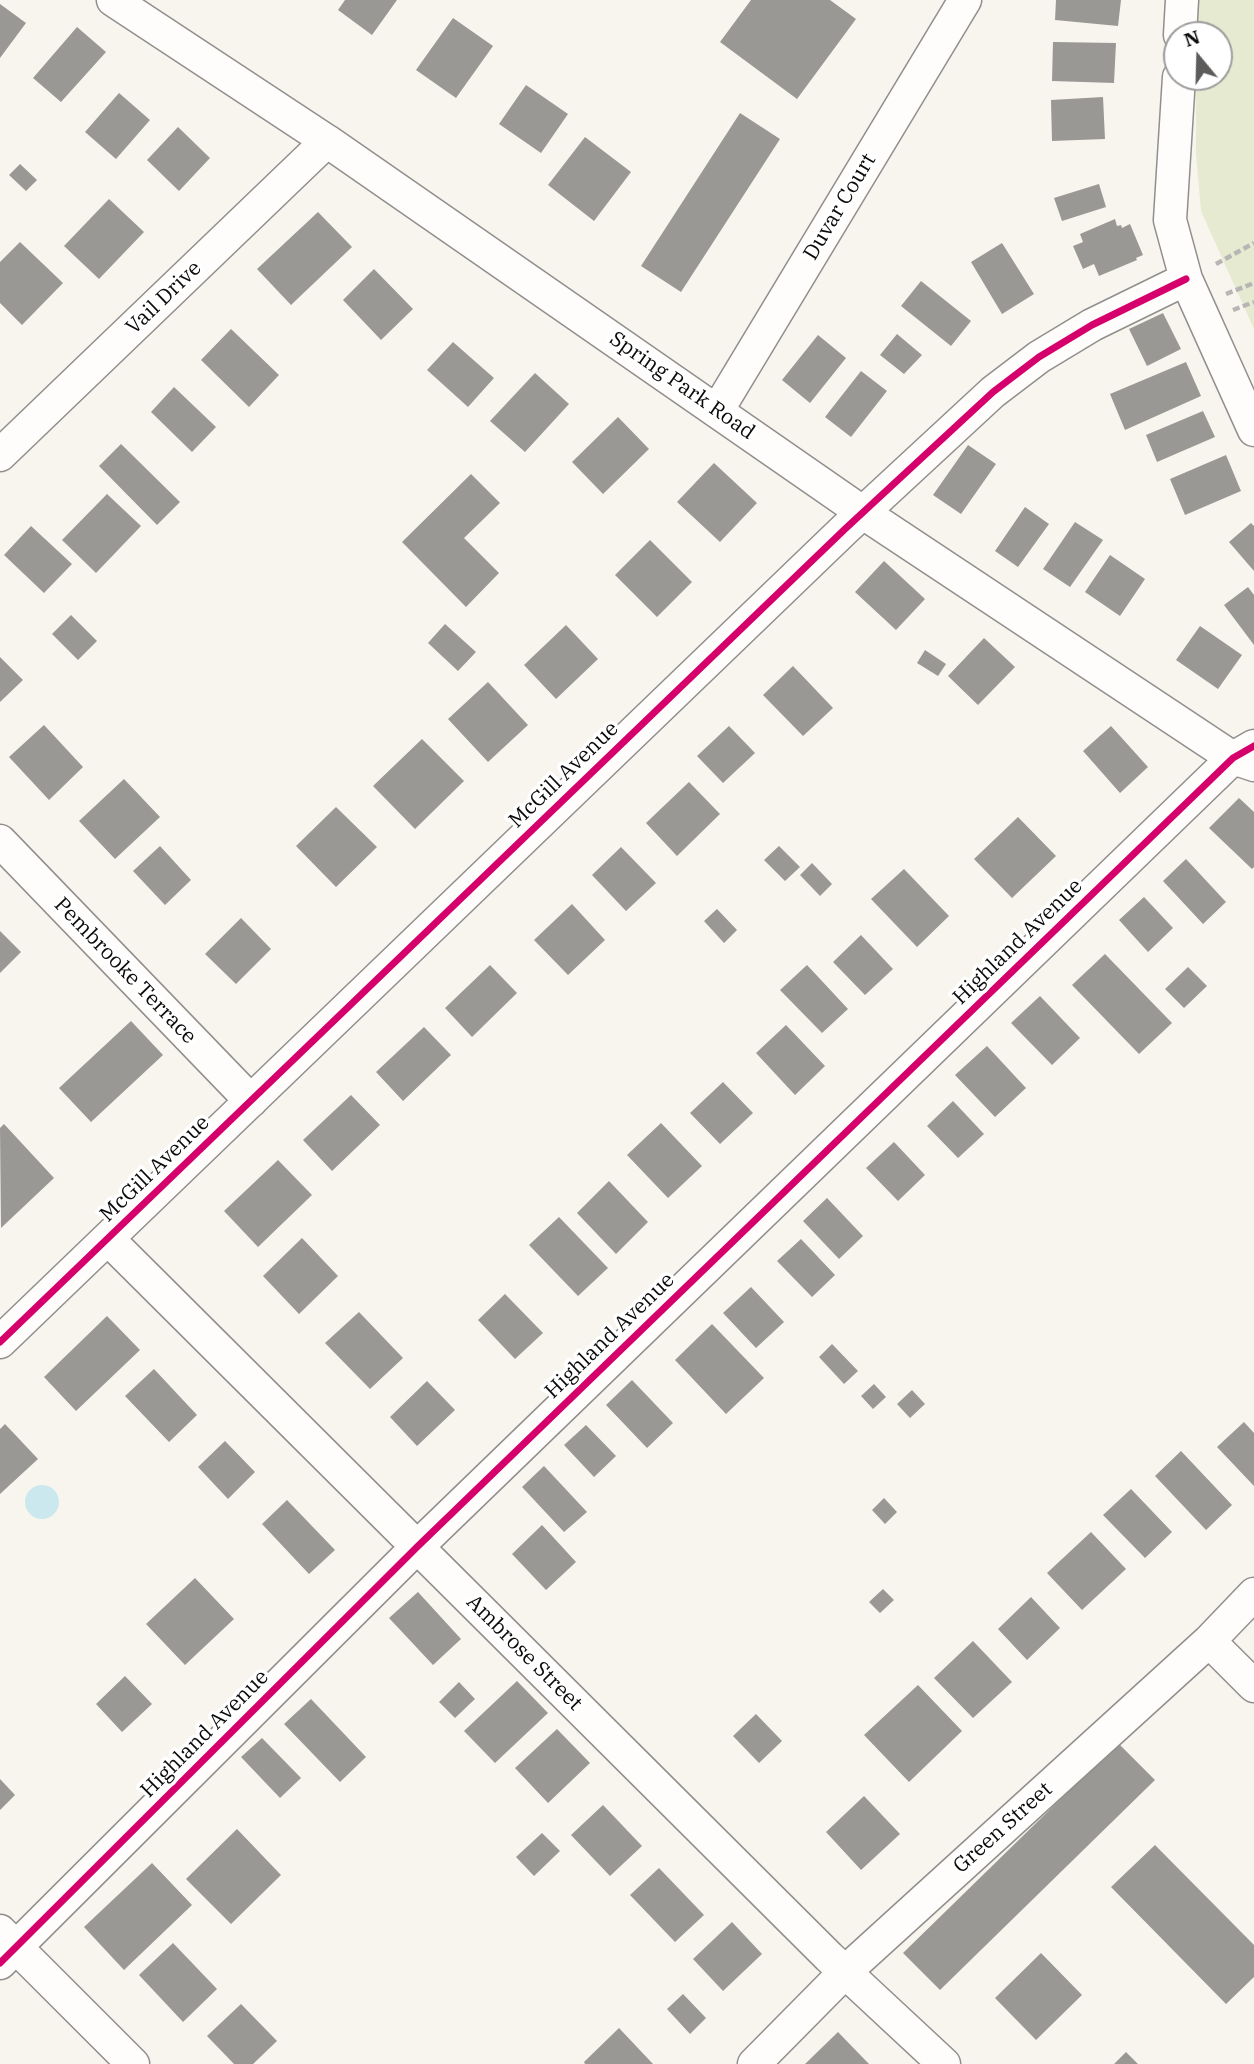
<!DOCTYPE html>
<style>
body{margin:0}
#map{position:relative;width:1254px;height:2064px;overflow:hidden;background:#f8f4ee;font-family:"IBM Plex Serif",serif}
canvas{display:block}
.north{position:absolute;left:1163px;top:21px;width:70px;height:70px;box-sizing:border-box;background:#fff;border:2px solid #9d9d9d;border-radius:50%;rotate:341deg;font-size:19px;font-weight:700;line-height:28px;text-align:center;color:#0a0a0a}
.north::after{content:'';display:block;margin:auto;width:24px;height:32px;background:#5d5c5a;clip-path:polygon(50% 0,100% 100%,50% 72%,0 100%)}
</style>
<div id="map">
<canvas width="1254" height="2064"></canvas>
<div class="north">N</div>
</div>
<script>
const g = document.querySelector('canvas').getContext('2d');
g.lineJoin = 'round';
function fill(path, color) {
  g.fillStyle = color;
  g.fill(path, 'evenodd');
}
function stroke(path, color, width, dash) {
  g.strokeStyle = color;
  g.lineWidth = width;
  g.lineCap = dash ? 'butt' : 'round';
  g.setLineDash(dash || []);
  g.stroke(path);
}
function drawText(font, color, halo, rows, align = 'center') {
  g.font = font + ' "IBM Plex Serif",serif';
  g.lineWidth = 7;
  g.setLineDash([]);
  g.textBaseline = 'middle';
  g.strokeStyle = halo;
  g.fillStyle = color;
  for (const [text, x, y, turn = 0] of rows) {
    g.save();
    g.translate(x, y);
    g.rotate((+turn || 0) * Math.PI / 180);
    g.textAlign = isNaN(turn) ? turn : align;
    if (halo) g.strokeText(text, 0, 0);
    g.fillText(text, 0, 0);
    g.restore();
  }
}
const green = new Path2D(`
 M 1197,0 L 1254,0 L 1254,329 L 1201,211 L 1196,153 L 1196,77 L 1219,77 L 1219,35 L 1195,35 Z`);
const water = new Path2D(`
 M25 1502a17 17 0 1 1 34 0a17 17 0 1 1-34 0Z`);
const building = new Path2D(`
 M 345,0 L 397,0 L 372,35 L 338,10 Z
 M 751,0 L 830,0 L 856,19 L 797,99 L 720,42 Z
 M 1056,0 L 1121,0 L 1118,26 L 1055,20 Z
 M 0,4 L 26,23 L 0,58 Z
 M 453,18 L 493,46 L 456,98 L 416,70 Z
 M 77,27 L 106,52 L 61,102 L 33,78 Z
 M 1053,42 L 1116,43 L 1114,83 L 1052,81 Z
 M 526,85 L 568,114 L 541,153 L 499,124 Z
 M 119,93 L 150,120 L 116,159 L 85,132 Z
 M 1103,97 L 1105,139 L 1052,141 L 1051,100 Z
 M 740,113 L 780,139 L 681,292 L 641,266 Z
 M 178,127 L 210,158 L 179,191 L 147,160 Z
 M 585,137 L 631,172 L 594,221 L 548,185 Z
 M 20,164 L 37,180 L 26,191 L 9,175 Z
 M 1099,184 L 1106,207 L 1062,221 L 1054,198 Z
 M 109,199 L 144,232 L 99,279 L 64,246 Z
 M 318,212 L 352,247 L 291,305 L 257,269 Z
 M 1115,219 L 1117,226 L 1121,225 L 1122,228 L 1130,224 L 1143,255 L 1136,258 L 1137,260 L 1099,276 L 1094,264 L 1083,269 L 1073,246 L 1083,242 L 1080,234 Z
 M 20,242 L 63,283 L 22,325 L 0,303 L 0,262 Z
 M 1002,243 L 1034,294 L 1002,314 L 971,262 Z
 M 374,269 L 413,309 L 381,340 L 343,300 Z
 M 921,281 L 971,321 L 951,346 L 901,306 Z
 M 1163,313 L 1181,349 L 1147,366 L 1129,329 Z
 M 231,329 L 279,375 L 249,407 L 201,360 Z
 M 897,334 L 922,355 L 904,374 L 880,355 Z
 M 818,335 L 846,358 L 810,403 L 782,380 Z
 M 453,342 L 494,378 L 468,407 L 427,370 Z
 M 1186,362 L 1201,396 L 1125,430 L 1110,394 Z
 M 861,371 L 887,391 L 851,437 L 825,417 Z
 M 535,373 L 569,404 L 525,452 L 490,421 Z
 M 174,387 L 216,427 L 192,452 L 151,412 Z
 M 1203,411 L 1215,437 L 1157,462 L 1146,435 Z
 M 618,417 L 649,449 L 603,494 L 572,462 Z
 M 121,444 L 180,502 L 157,525 L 99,466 Z
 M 968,445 L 996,464 L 961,514 L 933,495 Z
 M 1226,455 L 1241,491 L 1185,515 L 1170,479 Z
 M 714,463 L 757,503 L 720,542 L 677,502 Z
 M 471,474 L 500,503 L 464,538 L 499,573 L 466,607 L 402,542 Z
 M 107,494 L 141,526 L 96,573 L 62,540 Z
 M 1025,507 L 1049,524 L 1018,567 L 995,551 Z
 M 1075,522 L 1103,540 L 1070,587 L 1043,569 Z
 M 1251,523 L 1254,526 L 1254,571 L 1229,542 Z
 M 31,526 L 72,564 L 44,593 L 4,555 Z
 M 650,540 L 692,582 L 657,617 L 615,575 Z
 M 1110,555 L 1145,579 L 1120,616 L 1085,592 Z
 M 884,561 L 925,599 L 896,630 L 855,592 Z
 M 1248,587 L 1254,595 L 1254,645 L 1224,605 Z
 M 71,615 L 97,641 L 78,660 L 52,634 Z
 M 445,624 L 476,652 L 458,671 L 428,643 Z
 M 566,625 L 598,659 L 556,699 L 524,665 Z
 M 1200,626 L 1242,655 L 1218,689 L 1176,660 Z
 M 984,638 L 1015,667 L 978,705 L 948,676 Z
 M 925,650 L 946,664 L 938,676 L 917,663 Z
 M 0,657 L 23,680 L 0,702 Z
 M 793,666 L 833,708 L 803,736 L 763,695 Z
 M 488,682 L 528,725 L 488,762 L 448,719 Z
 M 44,725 L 83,767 L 49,800 L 9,757 Z
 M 729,726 L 755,753 L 723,783 L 697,756 Z
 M 1111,726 L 1148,767 L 1120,793 L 1083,751 Z
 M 422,739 L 464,781 L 415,829 L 373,786 Z
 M 124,779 L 160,817 L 115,859 L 79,821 Z
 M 689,782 L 720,814 L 677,856 L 646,823 Z
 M 1239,798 L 1254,812 L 1254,867 L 1252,869 L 1209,828 Z
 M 336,807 L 377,847 L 336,887 L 296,846 Z
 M 1018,817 L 1056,856 L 1012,898 L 974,859 Z
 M 160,846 L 191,880 L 165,905 L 133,871 Z
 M 779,846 L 800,867 L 785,881 L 764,860 Z
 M 621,847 L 656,883 L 626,911 L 592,875 Z
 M 1186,859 L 1226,902 L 1203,924 L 1163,881 Z
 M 812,863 L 832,884 L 820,896 L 800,875 Z
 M 904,869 L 949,916 L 917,947 L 871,899 Z
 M 1144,897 L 1173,928 L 1148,952 L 1119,920 Z
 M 572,904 L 605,940 L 568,975 L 534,940 Z
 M 717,909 L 737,930 L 724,943 L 704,921 Z
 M 241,918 L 271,949 L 236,984 L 205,954 Z
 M 0,931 L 21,952 L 0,973 Z
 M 861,935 L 893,969 L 865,995 L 833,962 Z
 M 1105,954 L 1172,1023 L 1139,1054 L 1072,985 Z
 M 490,965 L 517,993 L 472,1037 L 445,1008 Z
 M 807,965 L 848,1009 L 822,1033 L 780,990 Z
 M 1188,967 L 1207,986 L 1184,1008 L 1165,989 Z
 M 1040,996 L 1080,1038 L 1052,1065 L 1011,1023 Z
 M 131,1021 L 163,1055 L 91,1122 L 59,1088 Z
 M 786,1025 L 825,1066 L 795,1095 L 756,1053 Z
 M 424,1027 L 451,1055 L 403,1101 L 376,1072 Z
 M 987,1046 L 1026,1088 L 995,1117 L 955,1075 Z
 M 723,1082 L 753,1113 L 720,1144 L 690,1113 Z
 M 351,1095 L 380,1125 L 332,1171 L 303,1140 Z
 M 953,1101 L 984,1134 L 958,1158 L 927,1126 Z
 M 661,1123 L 702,1166 L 668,1198 L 627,1155 Z
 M 4,1124 L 54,1178 L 1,1228 L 0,1128 Z
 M 894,1142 L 925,1175 L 898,1201 L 866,1168 Z
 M 278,1160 L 312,1195 L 258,1247 L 224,1211 Z
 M 609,1181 L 648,1222 L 616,1254 L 577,1213 Z
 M 827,1198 L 863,1236 L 839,1259 L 803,1221 Z
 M 559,1217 L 608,1268 L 578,1296 L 529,1245 Z
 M 302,1238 L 338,1276 L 299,1314 L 263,1276 Z
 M 801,1239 L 835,1275 L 812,1297 L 777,1261 Z
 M 751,1287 L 784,1322 L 756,1348 L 723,1313 Z
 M 505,1294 L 543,1333 L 515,1359 L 478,1320 Z
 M 359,1312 L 403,1358 L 370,1389 L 325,1343 Z
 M 107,1316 L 140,1350 L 76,1411 L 44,1377 Z
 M 712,1324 L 764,1378 L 726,1414 L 675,1360 Z
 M 832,1344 L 858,1371 L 844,1384 L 819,1357 Z
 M 154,1369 L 197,1415 L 169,1442 L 125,1396 Z
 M 632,1380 L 673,1423 L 647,1448 L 606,1405 Z
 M 427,1381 L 455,1410 L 417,1446 L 390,1417 Z
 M 874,1384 L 886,1397 L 873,1409 L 861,1396 Z
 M 912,1390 L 925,1404 L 910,1418 L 897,1404 Z
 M 1244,1422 L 1254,1433 L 1254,1486 L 1217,1447 Z
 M 5,1424 L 38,1459 L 0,1494 L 0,1429 Z
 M 586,1425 L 616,1456 L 594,1477 L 564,1445 Z
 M 225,1441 L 255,1472 L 228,1499 L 198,1467 Z
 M 1181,1451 L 1232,1505 L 1206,1530 L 1155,1476 Z
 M 544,1466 L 587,1512 L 564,1532 L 522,1487 Z
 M 1131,1489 L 1172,1532 L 1145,1558 L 1103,1515 Z
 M 884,1498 L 897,1512 L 885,1524 L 872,1510 Z
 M 287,1500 L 335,1550 L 309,1574 L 262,1524 Z
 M 542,1525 L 576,1562 L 546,1590 L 512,1554 Z
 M 1091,1532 L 1126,1569 L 1082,1610 L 1047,1573 Z
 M 195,1578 L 234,1619 L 185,1665 L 146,1624 Z
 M 883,1589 L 894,1600 L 880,1613 L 869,1602 Z
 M 418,1592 L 461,1639 L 433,1665 L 389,1618 Z
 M 1031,1597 L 1060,1628 L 1027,1660 L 998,1629 Z
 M 973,1641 L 1012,1682 L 973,1718 L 934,1678 Z
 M 125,1676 L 152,1704 L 122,1732 L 96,1704 Z
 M 517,1681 L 548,1713 L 495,1763 L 464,1731 Z
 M 459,1682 L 475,1699 L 455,1718 L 439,1702 Z
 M 918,1685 L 962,1731 L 909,1782 L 864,1735 Z
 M 311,1699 L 366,1757 L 340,1782 L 284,1724 Z
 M 756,1714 L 782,1741 L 759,1763 L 733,1736 Z
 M 557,1729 L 590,1763 L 548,1803 L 515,1768 Z
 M 262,1738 L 301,1778 L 280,1798 L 241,1757 Z
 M 1118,1743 L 1155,1780 L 940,1990 L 903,1953 Z
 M 0,1779 L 15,1795 L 0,1810 Z
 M 864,1796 L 900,1834 L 861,1870 L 826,1832 Z
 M 603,1805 L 642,1846 L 610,1876 L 571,1835 Z
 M 237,1829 L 281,1875 L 231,1924 L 186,1879 Z
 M 542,1833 L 560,1851 L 534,1876 L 516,1857 Z
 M 1155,1845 L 1254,1945 L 1254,1977 L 1226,2004 L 1111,1887 Z
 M 152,1863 L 192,1905 L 124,1970 L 84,1927 Z
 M 659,1868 L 704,1915 L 675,1942 L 630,1895 Z
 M 732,1922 L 762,1954 L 723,1991 L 693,1959 Z
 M 173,1943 L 217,1989 L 183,2022 L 139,1975 Z
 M 1041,1953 L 1082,1995 L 1036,2040 L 995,1998 Z
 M 683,1994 L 706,2018 L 690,2034 L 667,2009 Z
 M 241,2004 L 277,2041 L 253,2064 L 234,2064 L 207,2036 Z
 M 619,2028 L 653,2064 L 585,2064 L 584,2062 Z
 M 838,2032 L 869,2064 L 805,2064 Z
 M 1126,2052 L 1138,2064 L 1114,2064 Z`);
const path = new Path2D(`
 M 1216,264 L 1254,243
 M 1226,294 L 1254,283
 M 1233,310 L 1254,302`);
const minor = new Path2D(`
 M 113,0 L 327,141 L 862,512 L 1233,758 L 1254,765
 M 1180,35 L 1182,0
 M 1179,77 L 1170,220 L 1186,279 L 1254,430
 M 717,411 L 965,0
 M 0,455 L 327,141
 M 0,841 L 251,1101
 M 108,1239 L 829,1957 L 944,2064
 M 0,1342 L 845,529 L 993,392 L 1039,357 L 1092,325 L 1186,279
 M 1209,1641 L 1254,1686
 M 0,1931 L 133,2064
 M 0,1963 L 417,1547 L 1233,758 L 1254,746
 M 754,2064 L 845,1972 L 1209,1641 L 1254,1594`);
const cycleway = new Path2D(`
 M 0,1342 L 845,529 L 993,392 L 1039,357 L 1092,325 L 1186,279
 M 0,1963 L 417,1547 L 1233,758 L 1254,746`);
const streetNames = [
 ["Duvar Court",840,207,-59],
 ["Vail Drive",164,298,-44],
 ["Spring Park Road",682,386,35],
 ["McGill Avenue",564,775,-44],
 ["Highland Avenue",1018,942,-44],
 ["Pembrooke Terrace",125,971,46],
 ["McGill Avenue",155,1169,-44],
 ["Highland Avenue",610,1336,-44],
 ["Ambrose Street",524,1653,45],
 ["Highland Avenue",205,1734,-45],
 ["Green Street",1003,1828,-42]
];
fill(green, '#e5ead1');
fill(water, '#cae8ed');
fill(building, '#9a9894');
stroke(minor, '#918f8d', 35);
stroke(path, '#b7b6b5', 4.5, [7, 3.5]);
stroke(minor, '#fefdfc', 32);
stroke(cycleway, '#d6006c', 7);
drawText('21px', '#0a0a0a', '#fff', streetNames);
</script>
